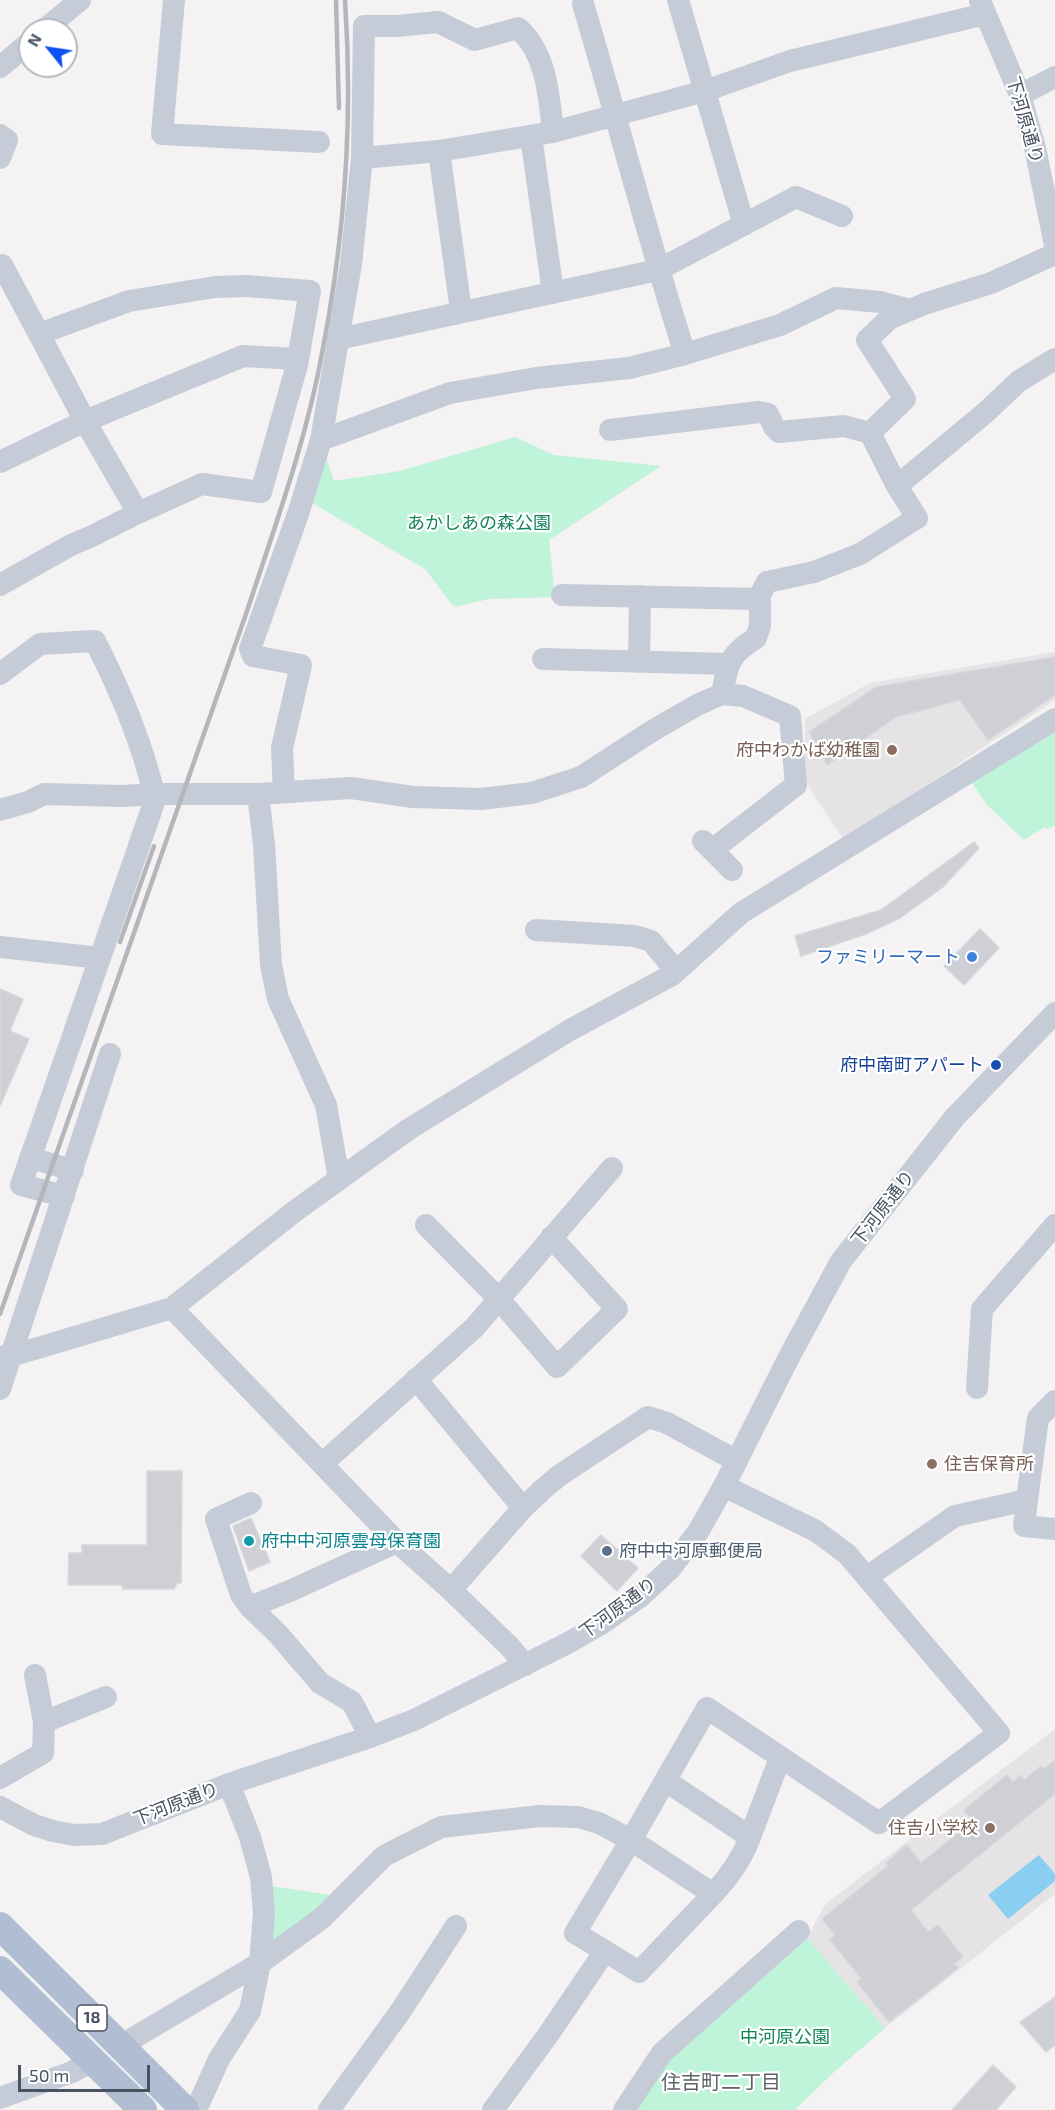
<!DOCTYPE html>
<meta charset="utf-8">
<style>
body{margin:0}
#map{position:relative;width:1055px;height:2110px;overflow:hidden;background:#f4f2f2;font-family:"Exo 2",sans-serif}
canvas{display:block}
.north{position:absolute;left:18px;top:18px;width:60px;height:60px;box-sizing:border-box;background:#fff;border:2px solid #b6bac0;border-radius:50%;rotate:300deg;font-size:16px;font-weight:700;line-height:24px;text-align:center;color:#485261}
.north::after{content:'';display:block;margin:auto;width:21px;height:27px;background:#0f52f2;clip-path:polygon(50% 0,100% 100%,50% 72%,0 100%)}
.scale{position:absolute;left:18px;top:2065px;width:132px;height:27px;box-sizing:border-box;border:3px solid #485261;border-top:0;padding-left:8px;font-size:18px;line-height:21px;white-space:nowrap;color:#485261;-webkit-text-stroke:4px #fff;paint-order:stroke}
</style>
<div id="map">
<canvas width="1055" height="2110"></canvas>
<div class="north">N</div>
<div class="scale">50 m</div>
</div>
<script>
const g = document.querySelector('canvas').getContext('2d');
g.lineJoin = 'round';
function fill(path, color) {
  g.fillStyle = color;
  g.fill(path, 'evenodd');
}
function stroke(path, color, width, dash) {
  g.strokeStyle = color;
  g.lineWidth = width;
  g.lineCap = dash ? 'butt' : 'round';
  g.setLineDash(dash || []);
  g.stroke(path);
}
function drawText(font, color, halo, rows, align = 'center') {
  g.font = font + ' "Exo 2","Noto Sans JP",sans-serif';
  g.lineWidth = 4.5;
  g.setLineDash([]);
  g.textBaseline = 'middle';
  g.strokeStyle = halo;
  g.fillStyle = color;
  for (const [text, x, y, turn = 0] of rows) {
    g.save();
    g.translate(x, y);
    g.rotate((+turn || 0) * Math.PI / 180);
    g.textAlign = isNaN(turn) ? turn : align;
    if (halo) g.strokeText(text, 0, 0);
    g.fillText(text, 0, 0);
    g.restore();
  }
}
const education = new Path2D(`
 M 1055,652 L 1055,700 L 844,840 L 805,781 L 805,719 L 870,683 Z
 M 1055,1729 L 1055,1894 L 885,2028 L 807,1938 L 825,1904 Z`);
const green = new Path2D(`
 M 515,437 L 554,455 L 661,466 L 549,540 L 555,597 L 489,599 L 454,607 L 425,569 L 307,500 L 325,454 L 334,481 L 400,471 Z
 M 1055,717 L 1055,826 L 1047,829 L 1045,827 L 1024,840 L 986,804 L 972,783 Z
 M 264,1885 L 338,1896 L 263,1948 Z
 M 807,1938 L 885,2028 L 833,2073 L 795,2110 L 636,2110 L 668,2060 Z`);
const water = new Path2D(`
 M 1039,1855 L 1055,1874 L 1055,1881 L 1008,1919 L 988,1895 Z`);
const building = new Path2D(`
 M 1055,657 L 1055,695 L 988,740 L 960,700 L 896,717 L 827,765 L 809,732 L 876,687 Z
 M 974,842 L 979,848 L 943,887 L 900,918 L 866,934 L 801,956 L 795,936 L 881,910 Z
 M 980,929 L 999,948 L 964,985 L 944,966 Z
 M 0,989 L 23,999 L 10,1031 L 29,1039 L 0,1106 Z
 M 147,1471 L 182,1471 L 181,1583 L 177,1583 L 174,1589 L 123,1589 L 122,1585 L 68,1585 L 69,1553 L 82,1553 L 82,1545 L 147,1545 Z
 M 251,1518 L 270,1562 L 249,1571 L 233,1526 Z
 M 601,1535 L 638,1568 L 617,1591 L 581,1556 Z
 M 1055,1760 L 1055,1794 L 911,1910 L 928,1932 L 938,1925 L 963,1957 L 954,1964 L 958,1968 L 889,2022 L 857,1982 L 861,1978 L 830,1940 L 835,1935 L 822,1919 L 888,1866 L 886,1863 L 907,1845 L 921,1863 L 973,1821 L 964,1810 L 1007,1775 L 1013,1782 L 1021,1775 L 1024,1780 L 1041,1766 L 1045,1768 Z
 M 1055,1997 L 1055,2045 L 1046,2052 L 1020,2022 Z
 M 993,2065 L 1016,2087 L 996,2110 L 952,2110 Z`);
const minor = new Path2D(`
 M 174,0 L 162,134 L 319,142
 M 678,0 L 744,225
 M 980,1 L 1020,95 L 1035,148 L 1055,245
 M 583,4 C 618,121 648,239 685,354
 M 44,30 L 80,0
 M 0,67 L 30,42
 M 1020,95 L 1055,77
 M 0,135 L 7,140 L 0,158
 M 531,136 L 553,293
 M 439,151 L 461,311
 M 362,158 L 439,151 L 553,132 L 705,91 L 790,61 L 985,14
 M 0,266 L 2,265 L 39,334
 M 246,286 L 310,291 L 297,365 L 261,492 L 202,484 L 138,513 L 85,421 L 39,334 L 129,301 L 215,287 Z
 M 338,339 L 658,270 L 796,197 L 842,216
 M 610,430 L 759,412 L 768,414 L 774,427 L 779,432 L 844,426 L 870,433
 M 321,440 L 450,393 L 536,378 L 629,368 L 685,354 L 780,325 L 836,298 L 880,302 L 910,310
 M 0,462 L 85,421 L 243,356 L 298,359
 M 897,486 L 870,433 L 905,399 L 867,340 L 889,319 L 924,304 L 991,283 L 1055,254
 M 0,585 L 71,545 L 92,536 L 138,513
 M 562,595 L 759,599
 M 543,659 L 728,664
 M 639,662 L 640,596
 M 0,674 L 40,644 L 95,641 C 119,688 142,743 154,794
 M 284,792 L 282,748 L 301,665 L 253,656 L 250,649 L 298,514 L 321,440 L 351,264 L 362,158 L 364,26 L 396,26 L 438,22 L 475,40 L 518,28 C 547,54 549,96 553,132
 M 258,794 L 264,845 L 271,965 L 278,999 L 326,1105 L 339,1179
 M 0,810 L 28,802 L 44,794 L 122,796 L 157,794 L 258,794 L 351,788 L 413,797 L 481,799 L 532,793 L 581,777 L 652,731 L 697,705 L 722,694 C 728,664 728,655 756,638 L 760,626 L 760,595 L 767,582 L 814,572 L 860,554 L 917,518 L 897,486 L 985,413 L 1019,381 L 1055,359
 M 703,841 L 732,870
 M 712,850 L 796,785 L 790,716 L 743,696 L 722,694
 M 536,930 L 635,936 L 651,941 L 676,971
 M 0,947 L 100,958
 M 30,1158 L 73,1170
 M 64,1196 L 21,1185 L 157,794
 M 426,1225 L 498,1298 L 557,1367 L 617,1309 L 551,1237
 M 172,1308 L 397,1542 L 451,1590 L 510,1647 L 525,1665
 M 0,1357 L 21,1353 L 172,1308 L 295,1211 L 409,1129 L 570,1030 L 672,975 L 741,913 L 1055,719
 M 416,1379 L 523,1508
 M 977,1388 L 982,1309 L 1055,1225
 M 0,1389 L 110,1054
 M 322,1464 L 474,1328 L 612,1168
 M 1027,1500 L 1024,1526 L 1055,1529
 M 251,1503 L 216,1519 L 241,1595 L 250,1607 L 278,1634 L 320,1683 L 352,1702 L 370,1737
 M 867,1577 L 955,1516 L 1027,1500 L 1038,1418 L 1055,1401
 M 451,1590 L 523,1508 L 543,1489 L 560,1475 L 648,1417 L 667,1423 L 737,1461
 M 250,1607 L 292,1590 L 397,1542
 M 44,1722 L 106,1697
 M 0,1778 L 43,1753 L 44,1722 L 35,1675
 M 666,1781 L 750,1837 L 780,1758
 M 0,1807 L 34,1825 L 53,1831 L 74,1835 L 102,1834 L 229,1784 L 370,1737 L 414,1720 L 568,1643 L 601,1624 L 641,1596 L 670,1569 L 698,1532 L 724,1486 L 788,1359 L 841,1261 L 955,1117 L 1055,1013
 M 713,1894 C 729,1877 742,1859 750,1837
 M 120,2046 L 260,1963 L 322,1918 L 384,1856 L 441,1827 L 540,1816 L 578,1817 L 599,1823 L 631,1840 L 713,1894 L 639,1972 L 605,1951
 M 0,2098 L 72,2072 L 92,2061
 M 196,2110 L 219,2059 L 250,2011 L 260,1963 L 264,1913 L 261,1877 L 250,1837 L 229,1784
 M 329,2110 L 400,2012 L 456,1926
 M 493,2110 L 548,2035 L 605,1951 L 575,1933 L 631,1840 L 707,1708 L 879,1823 L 999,1733 L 847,1554 L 816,1531 L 724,1486
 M 624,2110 L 662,2053 L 799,1931`);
const major = new Path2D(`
 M 0,1926 L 185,2110
 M 0,1970 L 143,2110`);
const rail = new Path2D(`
 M 336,0 L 339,108
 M 120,942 L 154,846
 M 0,1314 L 246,614 C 275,526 307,439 323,348 C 345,234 353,116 345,0`);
const markers = [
 [892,750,6,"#8d6e63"],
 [972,957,6,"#3f7fe0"],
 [996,1065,6,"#1a4fb4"],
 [932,1464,6,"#8d6e63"],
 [249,1541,6,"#0f9aa8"],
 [607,1551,6,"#5c6f8a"],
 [990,1828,6,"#8d6e63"]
];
const shields = [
 [92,2018,30]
];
const shieldNames = [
 ["18",92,2018]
];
const streetNames = [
 ["下河原通り",1025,120,74],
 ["下河原通り",883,1208,-52],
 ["下河原通り",618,1608,-36],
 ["下河原通り",176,1804,-21]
];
const parkNames = [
 ["あかしあの森公園",479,523],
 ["中河原公園",785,2037]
];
const educationNames = [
 ["府中わかば幼稚園",880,750],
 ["住吉保育所",944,1464,"left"],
 ["住吉小学校",978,1828]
];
const shopNames = [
 ["ファミリーマート",960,957]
];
const transitNames = [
 ["府中南町アパート",984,1065]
];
const cultureNames = [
 ["府中中河原雲母保育園",261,1541]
];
const serviceNames = [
 ["府中中河原郵便局",619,1551]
];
const neighbourhoodNames = [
 ["住吉町二丁目",721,2082]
];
fill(education, '#e5e3e4');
fill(green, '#bff3da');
fill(water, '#8acef2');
fill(building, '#ced0d6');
stroke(building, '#d6d7dd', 1.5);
stroke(minor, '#c5ccd7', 22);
stroke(major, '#b0bdd2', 28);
stroke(rail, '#b4b6bc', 4.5);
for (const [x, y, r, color] of markers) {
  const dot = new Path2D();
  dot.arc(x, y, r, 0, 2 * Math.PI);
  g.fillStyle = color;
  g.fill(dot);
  stroke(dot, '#fff', 2);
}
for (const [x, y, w] of shields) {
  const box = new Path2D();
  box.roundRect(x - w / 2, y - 13, w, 26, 4.5);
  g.fillStyle = '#fff';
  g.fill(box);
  stroke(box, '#485261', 1.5);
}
drawText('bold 16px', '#485261', null, shieldNames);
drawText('18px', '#485261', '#fff', streetNames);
drawText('18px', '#12845a', '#fff', parkNames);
drawText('18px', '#785e54', '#fff', educationNames, 'right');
drawText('18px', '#366cbe', '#fff', shopNames, 'right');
drawText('18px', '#164399', '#fff', transitNames, 'right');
drawText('18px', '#0d838f', '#fff', cultureNames, 'left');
drawText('18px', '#4e5e75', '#fff', serviceNames, 'left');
drawText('20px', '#5e6167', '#fff', neighbourhoodNames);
</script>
